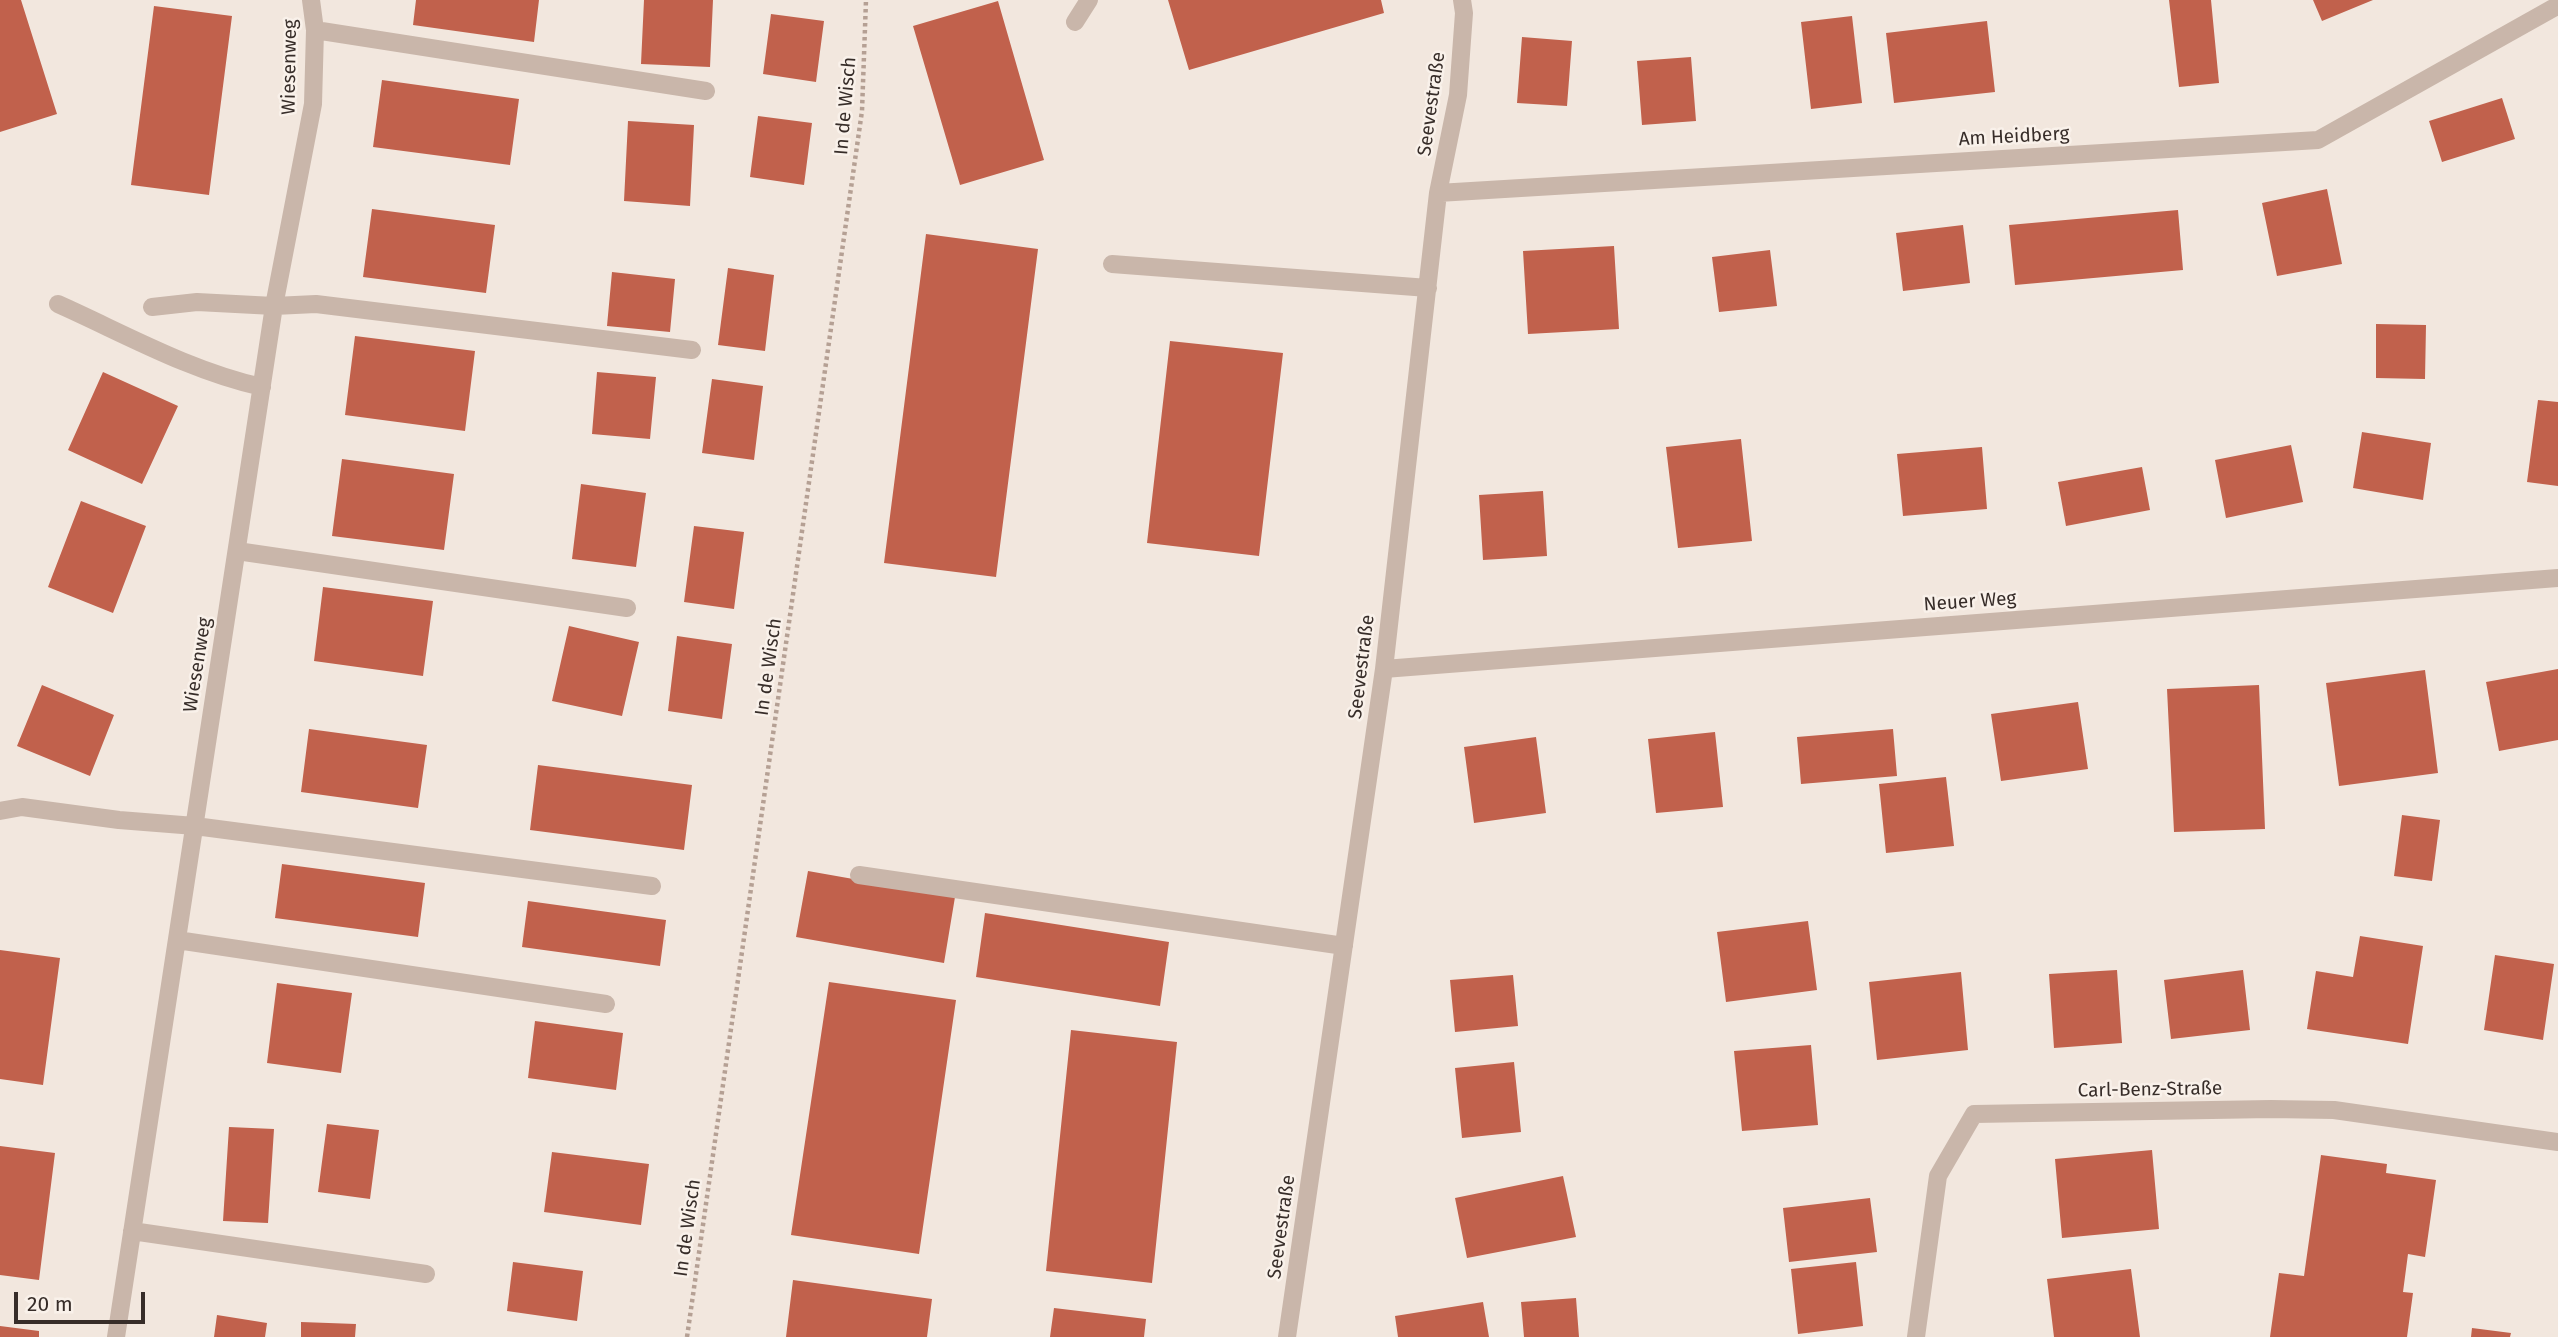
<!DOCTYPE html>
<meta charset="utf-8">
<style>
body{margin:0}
#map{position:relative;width:2558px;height:1337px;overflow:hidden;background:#f2e7de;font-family:"Fira Sans",sans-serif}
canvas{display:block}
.scale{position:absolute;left:14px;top:1292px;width:131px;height:32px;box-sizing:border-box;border:4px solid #372d29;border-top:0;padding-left:9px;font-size:21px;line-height:24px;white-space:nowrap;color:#372d29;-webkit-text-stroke:5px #f9f1ea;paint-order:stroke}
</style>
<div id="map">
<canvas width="2558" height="1337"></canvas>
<div class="scale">20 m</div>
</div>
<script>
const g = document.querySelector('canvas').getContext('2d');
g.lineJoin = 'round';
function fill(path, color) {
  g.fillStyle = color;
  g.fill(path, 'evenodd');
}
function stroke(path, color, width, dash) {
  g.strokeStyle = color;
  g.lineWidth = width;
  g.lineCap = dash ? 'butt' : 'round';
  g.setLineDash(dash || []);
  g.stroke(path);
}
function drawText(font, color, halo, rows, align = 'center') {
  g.font = font + ' "Fira Sans",sans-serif';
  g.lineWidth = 5;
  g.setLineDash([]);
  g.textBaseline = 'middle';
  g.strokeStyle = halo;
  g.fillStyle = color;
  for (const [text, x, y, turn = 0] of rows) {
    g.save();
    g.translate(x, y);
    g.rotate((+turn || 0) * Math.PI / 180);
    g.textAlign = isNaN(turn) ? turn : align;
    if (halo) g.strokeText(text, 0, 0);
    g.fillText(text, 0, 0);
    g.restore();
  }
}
const building = new Path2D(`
 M 0,0 L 21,0 L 57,114 L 0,132 Z
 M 416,0 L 539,0 L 534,42 L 413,25 Z
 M 644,0 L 713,0 L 710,67 L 641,64 Z
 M 1168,0 L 1381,0 L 1384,13 L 1189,70 Z
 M 2169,0 L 2211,0 L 2219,83 L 2179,87 Z
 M 2313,0 L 2373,0 L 2322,21 Z
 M 998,1 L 1044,160 L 960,185 L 913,26 Z
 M 154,6 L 232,16 L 209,195 L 131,185 Z
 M 771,14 L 824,21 L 816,82 L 763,74 Z
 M 1852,16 L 1862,103 L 1811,109 L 1801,22 Z
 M 1987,21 L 1995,92 L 1894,103 L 1886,33 Z
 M 1522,37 L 1572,41 L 1567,106 L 1517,103 Z
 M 1691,57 L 1696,121 L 1642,125 L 1637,61 Z
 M 382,80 L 519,99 L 510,165 L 373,147 Z
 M 2502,98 L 2515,139 L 2442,162 L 2429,121 Z
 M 758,116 L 812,123 L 804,185 L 750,177 Z
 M 628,121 L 694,125 L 690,206 L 624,201 Z
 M 2327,189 L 2342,264 L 2277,276 L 2262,203 Z
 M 372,209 L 495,225 L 486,293 L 363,277 Z
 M 2178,210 L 2183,270 L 2015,285 L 2009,225 Z
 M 1963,225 L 1970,283 L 1903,291 L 1896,233 Z
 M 926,234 L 1038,249 L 996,577 L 884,563 Z
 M 1614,246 L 1619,329 L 1528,334 L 1523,251 Z
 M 1770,250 L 1777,306 L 1719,312 L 1712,257 Z
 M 728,268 L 774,275 L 765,351 L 718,345 Z
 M 612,272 L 675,279 L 670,332 L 607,326 Z
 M 2376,324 L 2426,325 L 2425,379 L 2376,378 Z
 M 355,336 L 475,351 L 465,431 L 345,415 Z
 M 1170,341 L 1283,353 L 1259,556 L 1147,543 Z
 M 103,372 L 178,406 L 142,484 L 68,450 Z
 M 597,372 L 656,377 L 650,439 L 592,434 Z
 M 712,379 L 763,386 L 754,460 L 702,453 Z
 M 2538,400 L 2558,402 L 2558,486 L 2527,482 Z
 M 2362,432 L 2431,443 L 2423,500 L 2353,488 Z
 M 1741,439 L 1752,541 L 1678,548 L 1666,447 Z
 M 2291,445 L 2303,502 L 2226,518 L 2215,460 Z
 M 1982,447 L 1987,509 L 1903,516 L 1897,454 Z
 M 342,459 L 454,474 L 444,550 L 332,536 Z
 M 2142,467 L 2150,510 L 2066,526 L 2058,482 Z
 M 581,484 L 646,493 L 636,567 L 572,559 Z
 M 1543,491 L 1547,556 L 1483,560 L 1479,495 Z
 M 81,501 L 146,526 L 113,613 L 48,587 Z
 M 694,526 L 744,532 L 734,609 L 684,602 Z
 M 323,587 L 433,601 L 423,676 L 314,661 Z
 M 569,626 L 639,642 L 622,716 L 552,701 Z
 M 677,636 L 732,644 L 722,719 L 668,711 Z
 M 2558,669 L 2558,740 L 2499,751 L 2486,682 Z
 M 2425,670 L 2438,773 L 2339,786 L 2326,683 Z
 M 42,685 L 114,715 L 90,776 L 17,746 Z
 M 2259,685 L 2265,829 L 2174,832 L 2167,689 Z
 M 2078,702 L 2088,769 L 2001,781 L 1991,714 Z
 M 309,729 L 427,745 L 418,808 L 301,792 Z
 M 1893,729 L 1897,776 L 1801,784 L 1797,737 Z
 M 1715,732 L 1723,807 L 1656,813 L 1648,739 Z
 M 1536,737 L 1546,813 L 1474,823 L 1464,747 Z
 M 538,765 L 692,785 L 684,850 L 530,830 Z
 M 1946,777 L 1954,846 L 1886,853 L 1879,784 Z
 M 2402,815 L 2440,820 L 2432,881 L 2394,876 Z
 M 282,864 L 425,883 L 418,937 L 275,918 Z
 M 808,871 L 955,897 L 944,963 L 796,937 Z
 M 528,901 L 666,920 L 660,966 L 522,947 Z
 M 985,913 L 1169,942 L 1160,1006 L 976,977 Z
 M 1808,921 L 1817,990 L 1726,1002 L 1717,932 Z
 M 2360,936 L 2423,946 L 2408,1044 L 2307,1029 L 2316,971 L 2353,977 Z
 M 0,950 L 60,958 L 43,1085 L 0,1079 Z
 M 2495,955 L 2554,964 L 2543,1040 L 2484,1030 Z
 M 2117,970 L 2122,1043 L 2054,1048 L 2049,974 Z
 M 2243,970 L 2250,1030 L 2171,1039 L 2164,980 Z
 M 1961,972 L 1968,1050 L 1877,1060 L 1869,982 Z
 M 1513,975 L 1518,1026 L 1455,1032 L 1450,980 Z
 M 829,982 L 956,1000 L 919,1254 L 791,1235 Z
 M 277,983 L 352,993 L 341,1073 L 267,1063 Z
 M 535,1021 L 623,1033 L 616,1090 L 528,1078 Z
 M 1071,1030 L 1177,1042 L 1152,1283 L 1046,1271 Z
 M 1811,1045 L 1818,1125 L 1742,1131 L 1734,1051 Z
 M 1514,1062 L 1521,1132 L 1462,1138 L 1455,1068 Z
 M 327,1124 L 379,1130 L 370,1199 L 318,1192 Z
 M 229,1127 L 274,1129 L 268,1223 L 223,1221 Z
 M 0,1146 L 55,1153 L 39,1280 L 0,1275 Z
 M 2152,1150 L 2159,1229 L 2062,1238 L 2055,1159 Z
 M 552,1152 L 649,1164 L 641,1225 L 544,1212 Z
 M 2321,1155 L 2387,1164 L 2386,1173 L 2436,1180 L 2425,1257 L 2408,1254 L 2403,1292 L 2413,1293 L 2407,1337 L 2270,1337 L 2279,1273 L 2304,1276 Z
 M 1563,1176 L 1576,1237 L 1467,1258 L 1455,1198 Z
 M 1870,1198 L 1877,1252 L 1789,1262 L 1783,1208 Z
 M 513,1262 L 583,1271 L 577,1321 L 507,1311 Z
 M 1856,1262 L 1863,1326 L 1798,1334 L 1791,1269 Z
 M 2131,1269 L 2140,1337 L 2054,1337 L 2047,1279 Z
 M 793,1280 L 932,1299 L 927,1337 L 786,1337 Z
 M 1576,1298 L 1579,1337 L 1524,1337 L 1521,1302 Z
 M 1483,1302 L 1489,1337 L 1398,1337 L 1395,1316 Z
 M 1054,1308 L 1146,1319 L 1144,1337 L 1050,1337 Z
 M 217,1315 L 267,1323 L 265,1337 L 214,1337 Z
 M 301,1322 L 356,1324 L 355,1337 L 301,1337 Z
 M 0,1326 L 39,1331 L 39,1337 L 0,1337 Z
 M 2472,1328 L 2511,1333 L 2510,1337 L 2471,1337 Z`);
const path = new Path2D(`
 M 687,1337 L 862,111 L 866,0`);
const minor = new Path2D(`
 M 1075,22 L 1089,0
 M 315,30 L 706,91
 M 1438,193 L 2318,140 L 2555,7 L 2558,7
 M 1112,264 L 1428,288
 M 58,304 C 125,334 190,371 262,387
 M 152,307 L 197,302 L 274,306 L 316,304 L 692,350
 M 237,551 L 627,608
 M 1384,669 L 2558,578
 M 0,811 L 22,807 L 119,820 L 195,826 L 652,886
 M 859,875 L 1344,946
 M 177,940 L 606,1004
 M 132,1231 L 426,1274
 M 116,1337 L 274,306 L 313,104 L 315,30 L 311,0
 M 1287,1337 L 1384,669 L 1438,193 L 1458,95 L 1464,13 L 1462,0
 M 1916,1337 L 1938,1176 L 1974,1114 L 2271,1109 L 2334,1110 L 2558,1142`);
const streetNames = [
 ["Wiesenweg",290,67,-89],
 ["Seevestraße",1432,104,-82],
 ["In de Wisch",846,106,-85],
 ["Am Heidberg",2014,137,-3],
 ["Neuer Weg",1970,602,-4],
 ["Wiesenweg",198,665,-81],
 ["In de Wisch",769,667,-82],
 ["Seevestraße",1362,667,-83],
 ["Carl-Benz-Straße",2150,1090,-1],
 ["Seevestraße",1282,1227,-82],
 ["In de Wisch",688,1228,-82]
];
fill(building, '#c1614c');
stroke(path, '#b5a094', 4.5, [3.5, 3.5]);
stroke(minor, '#c9b6aa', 18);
drawText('19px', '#372d29', '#f9f1ea', streetNames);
</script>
